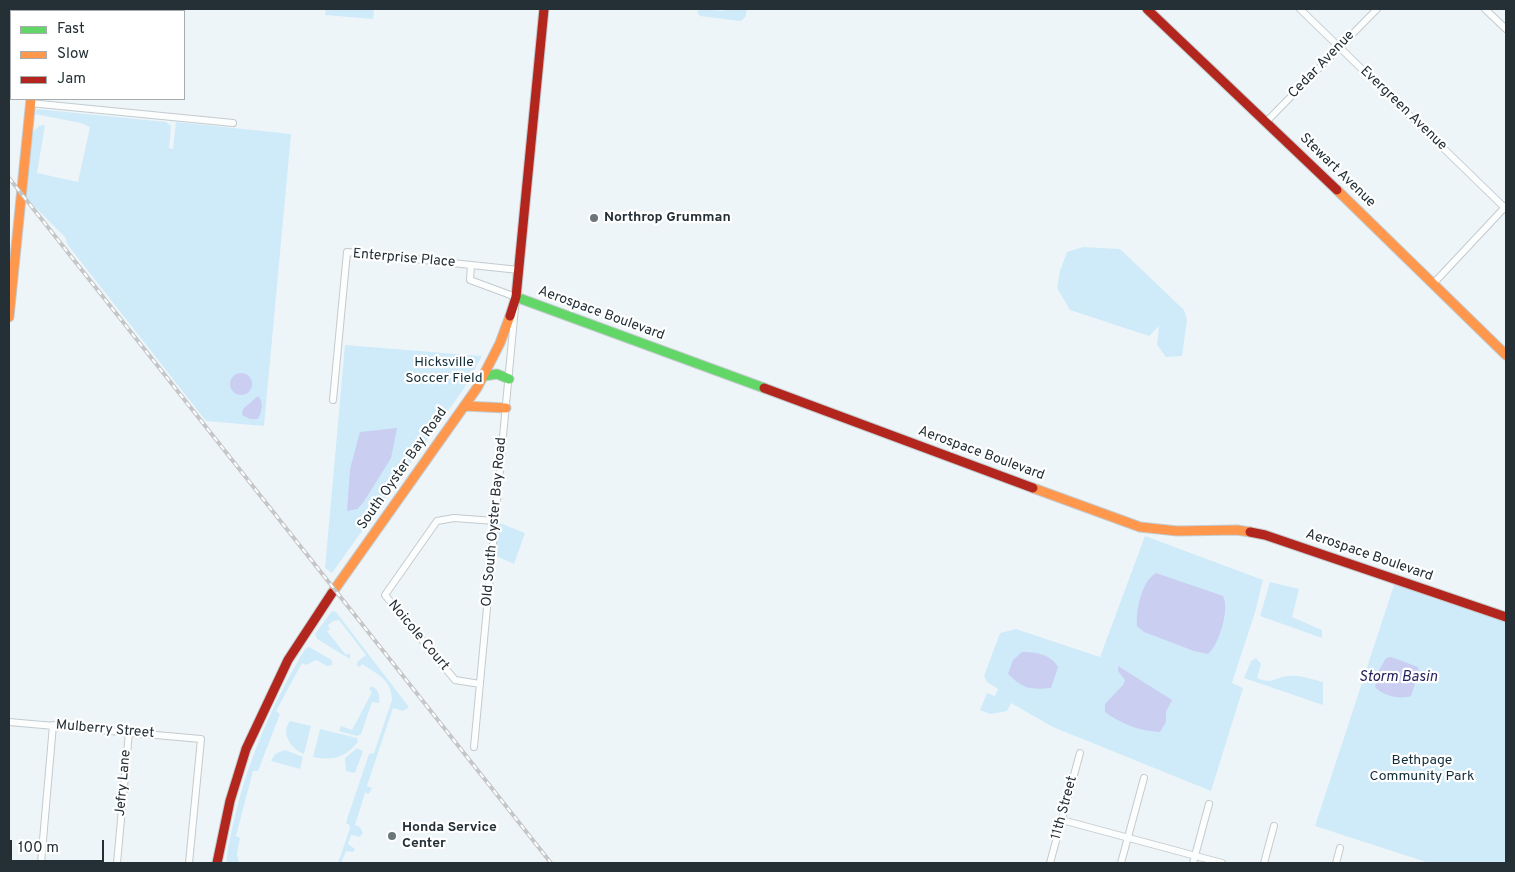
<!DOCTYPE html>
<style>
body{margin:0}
#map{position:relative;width:1515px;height:872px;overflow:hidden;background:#eef5f8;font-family:Overpass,sans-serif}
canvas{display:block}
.frame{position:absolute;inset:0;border:10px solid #243036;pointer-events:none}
.legend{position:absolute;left:10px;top:10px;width:175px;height:90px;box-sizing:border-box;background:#fff;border:1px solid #a7acaf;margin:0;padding:6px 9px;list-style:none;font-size:15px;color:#243036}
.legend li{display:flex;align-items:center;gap:10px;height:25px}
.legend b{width:25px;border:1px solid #a7acaf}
.scale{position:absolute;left:10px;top:840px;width:94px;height:22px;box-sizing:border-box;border:2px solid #243036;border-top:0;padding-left:6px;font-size:15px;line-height:18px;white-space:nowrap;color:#243036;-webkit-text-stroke:4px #fff;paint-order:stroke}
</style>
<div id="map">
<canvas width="1515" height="872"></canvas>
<div class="frame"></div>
<ul class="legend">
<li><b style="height:6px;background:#63d668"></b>Fast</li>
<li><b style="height:6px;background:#ff974d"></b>Slow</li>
<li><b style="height:6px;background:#b3261e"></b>Jam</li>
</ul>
<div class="scale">100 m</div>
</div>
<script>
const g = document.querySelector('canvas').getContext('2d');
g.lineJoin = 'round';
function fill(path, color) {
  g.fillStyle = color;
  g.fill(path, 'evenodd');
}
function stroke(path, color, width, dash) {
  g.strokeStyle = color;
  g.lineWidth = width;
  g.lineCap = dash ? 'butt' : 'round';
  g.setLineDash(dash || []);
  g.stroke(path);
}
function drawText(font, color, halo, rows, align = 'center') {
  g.font = font + ' Overpass,sans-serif';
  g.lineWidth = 4.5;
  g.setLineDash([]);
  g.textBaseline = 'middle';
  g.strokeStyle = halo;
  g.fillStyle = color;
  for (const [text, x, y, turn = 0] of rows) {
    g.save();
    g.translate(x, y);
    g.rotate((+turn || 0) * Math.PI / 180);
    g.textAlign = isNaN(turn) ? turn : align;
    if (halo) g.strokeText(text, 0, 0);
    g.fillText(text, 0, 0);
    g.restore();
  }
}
const green = new Path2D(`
 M 326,9 L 374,9 L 373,19 L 325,15 Z
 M 700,9 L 724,11 L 725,9 L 747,9 L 746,16 L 741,21 L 700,16 L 697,12 Z
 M 37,109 L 166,122 L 171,126 L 169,148 L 173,149 L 176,122 L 291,134 L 264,426 L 206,421 L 67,244 L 65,237 L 26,198 L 33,132 L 39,126 L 45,125 L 37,173 L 78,182 L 90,127 L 81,123 L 35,114 Z
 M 1083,247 L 1120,249 L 1184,310 L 1187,320 L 1182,356 L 1166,357 L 1157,345 L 1159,326 L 1149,336 L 1070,310 L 1057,288 L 1060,271 L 1067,252 Z
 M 345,345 L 482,356 L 463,390 L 332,573 L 325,568 Z
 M 495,521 L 525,533 L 514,564 L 492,554 Z
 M 1145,536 L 1263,580 L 1256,609 L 1232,683 L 1243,688 L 1211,791 L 1053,727 L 1011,703 L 1007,711 L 990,714 L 980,710 L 987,693 L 995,696 L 998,689 L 987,682 L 984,676 L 1000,633 L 1016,629 L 1100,657 Z
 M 1270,582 L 1299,589 L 1292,617 L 1322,630 L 1322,638 L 1260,616 Z
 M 1395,582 L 1506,621 L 1506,863 L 1429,863 L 1315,826 Z
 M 332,611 L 336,612 L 409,707 L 403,711 L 393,708 L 367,786 L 372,788 L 369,794 L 365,793 L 355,825 L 360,827 L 363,833 L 360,837 L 351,835 L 348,844 L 355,849 L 353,852 L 346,851 L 341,863 L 338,863 L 350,828 L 349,824 L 346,824 L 347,819 L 369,754 L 374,753 L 392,700 C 392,680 377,674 362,664 L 360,667 L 357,666 L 357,662 L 366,655 L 339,620 L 333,621 L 328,625 L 330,629 L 327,631 L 346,655 L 350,653 L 350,659 L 317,639 L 315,634 Z
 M 309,647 L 332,660 L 332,665 L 327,666 L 316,660 L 306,665 L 302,663 L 276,711 L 280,714 L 258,771 L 253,771 L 236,836 L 240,838 L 237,854 L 239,863 L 226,863 C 237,786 265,716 305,649 Z
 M 1256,658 L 1261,664 L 1257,678 C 1273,685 1275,677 1288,676 C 1300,675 1311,679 1323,682 L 1323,705 L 1244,678 L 1251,661 Z
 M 372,686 C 379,690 380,695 379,703 L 372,702 L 361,734 L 357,736 L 339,731 L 341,726 L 352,730 L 372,692 L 369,689 Z
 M 290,721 L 311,726 L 304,754 C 291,749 280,733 290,721 Z
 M 320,729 L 357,738 L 358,742 C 345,758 332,761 313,757 Z
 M 357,748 L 363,751 L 355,773 L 346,771 L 345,758 Z
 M 285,750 L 303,757 L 300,769 L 271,761 L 275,754 Z`);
const water = new Path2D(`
 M230 384a11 11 0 1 1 22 0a11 11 0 1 1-22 0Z
 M 258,396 C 264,402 262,411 258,419 L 250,419 L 242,415 L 243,409 Z
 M 397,428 L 391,458 L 363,503 L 357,509 L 347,511 L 350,469 L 360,432 Z
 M 1156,573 L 1223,596 C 1230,609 1219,645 1208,654 L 1194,651 L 1144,632 L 1137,626 C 1136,610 1141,582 1156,573 Z
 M 1022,652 C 1035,652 1051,654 1058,667 L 1051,688 C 1030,690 1024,689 1008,674 L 1013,660 Z
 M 1391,657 L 1418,667 L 1419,671 L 1411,696 C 1400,700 1382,695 1375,687 L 1379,670 L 1386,658 Z
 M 1118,666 L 1172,700 L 1166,712 L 1166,722 L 1160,732 C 1140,731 1121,724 1105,712 L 1105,704 L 1123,685 L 1125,680 L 1118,671 Z`);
const street = new Path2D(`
 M 1300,9 L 1506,209
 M 1485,9 L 1506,29
 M 30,103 L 233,123
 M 1267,121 L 1377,9
 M 471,265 L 470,280 L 516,297 L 474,747
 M 1433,284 L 1506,206
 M 333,400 L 347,252 L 519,270
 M 480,684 L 455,680 L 385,595 L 437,521 L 454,518 L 495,521
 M 9,722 L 201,739 L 189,863
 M 1062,820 L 1222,863
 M 41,863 L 53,725
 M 117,863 L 129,732
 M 1050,863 L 1080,753
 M 1121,863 L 1144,778
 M 1193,863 L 1209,804
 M 1264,863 L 1274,826
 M 1336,863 L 1340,848`);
const fast = new Path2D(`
 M 516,297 L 764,388
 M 484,376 L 497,374 L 509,379`);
const slow = new Path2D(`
 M 38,9 L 38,11
 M 1337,190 L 1506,355
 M 9,317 L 31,99
 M 464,406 L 506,408
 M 1033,488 L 1140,527 L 1177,531 L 1237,530 L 1250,532
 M 332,593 L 477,388 L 500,343 L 510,316`);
const jam = new Path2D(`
 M 1147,9 L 1337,190
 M 510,316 L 516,297 L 544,9
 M 764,388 L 1033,488
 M 1250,532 L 1265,535 L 1506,617
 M 217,863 L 230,801 L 246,749 L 288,660 L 332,593`);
const rail = new Path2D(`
 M 9,178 L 551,863`);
const markers = [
 [594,218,5,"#6b757a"],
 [392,836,5,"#6b757a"]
];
const streetNames = [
 ["Cedar Avenue",1322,65,-46],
 ["Evergreen Avenue",1403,109,44],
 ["Stewart Avenue",1337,171,44],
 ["Enterprise Place",404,259,5],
 ["Aerospace Boulevard",601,314,20],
 ["Aerospace Boulevard",981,454,20],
 ["South Oyster Bay Road",403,469,-55],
 ["Old South Oyster Bay Road",495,522,-85],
 ["Aerospace Boulevard",1369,556,19],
 ["Noicole Court",418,636,50],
 ["Mulberry Street",105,730,5],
 ["Jefry Lane",124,783,-85],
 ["11th Street",1065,808,-75]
];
const poiNames = [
 ["Northrop Grumman",604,218],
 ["Honda Service",402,828],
 ["Center",402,844]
];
const parkNames = [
 ["Hicksville",444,363],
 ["Soccer Field",444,379],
 ["Bethpage",1422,761],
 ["Community Park",1422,777]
];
const waterNames = [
 ["Storm Basin",1398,678]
];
fill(green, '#cfebf9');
fill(water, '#cacef1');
stroke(street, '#c3cbcf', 8);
stroke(fast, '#c3cbcf', 11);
stroke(slow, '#c3cbcf', 11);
stroke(jam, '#c3cbcf', 11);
stroke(street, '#fcfefe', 6);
stroke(fast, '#63d668', 9);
stroke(slow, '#ff974d', 9);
stroke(jam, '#b3261e', 9);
stroke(rail, '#c4c6c8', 4);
stroke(rail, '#fff', 2, [5.5]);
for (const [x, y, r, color] of markers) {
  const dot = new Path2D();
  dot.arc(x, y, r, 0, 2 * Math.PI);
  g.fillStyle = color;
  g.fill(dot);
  stroke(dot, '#fff', 2);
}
drawText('14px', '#243036', '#fff', streetNames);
drawText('bold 14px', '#243036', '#fff', poiNames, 'left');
drawText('14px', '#122d39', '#fff', parkNames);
drawText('italic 15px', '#26225a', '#fff', waterNames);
</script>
